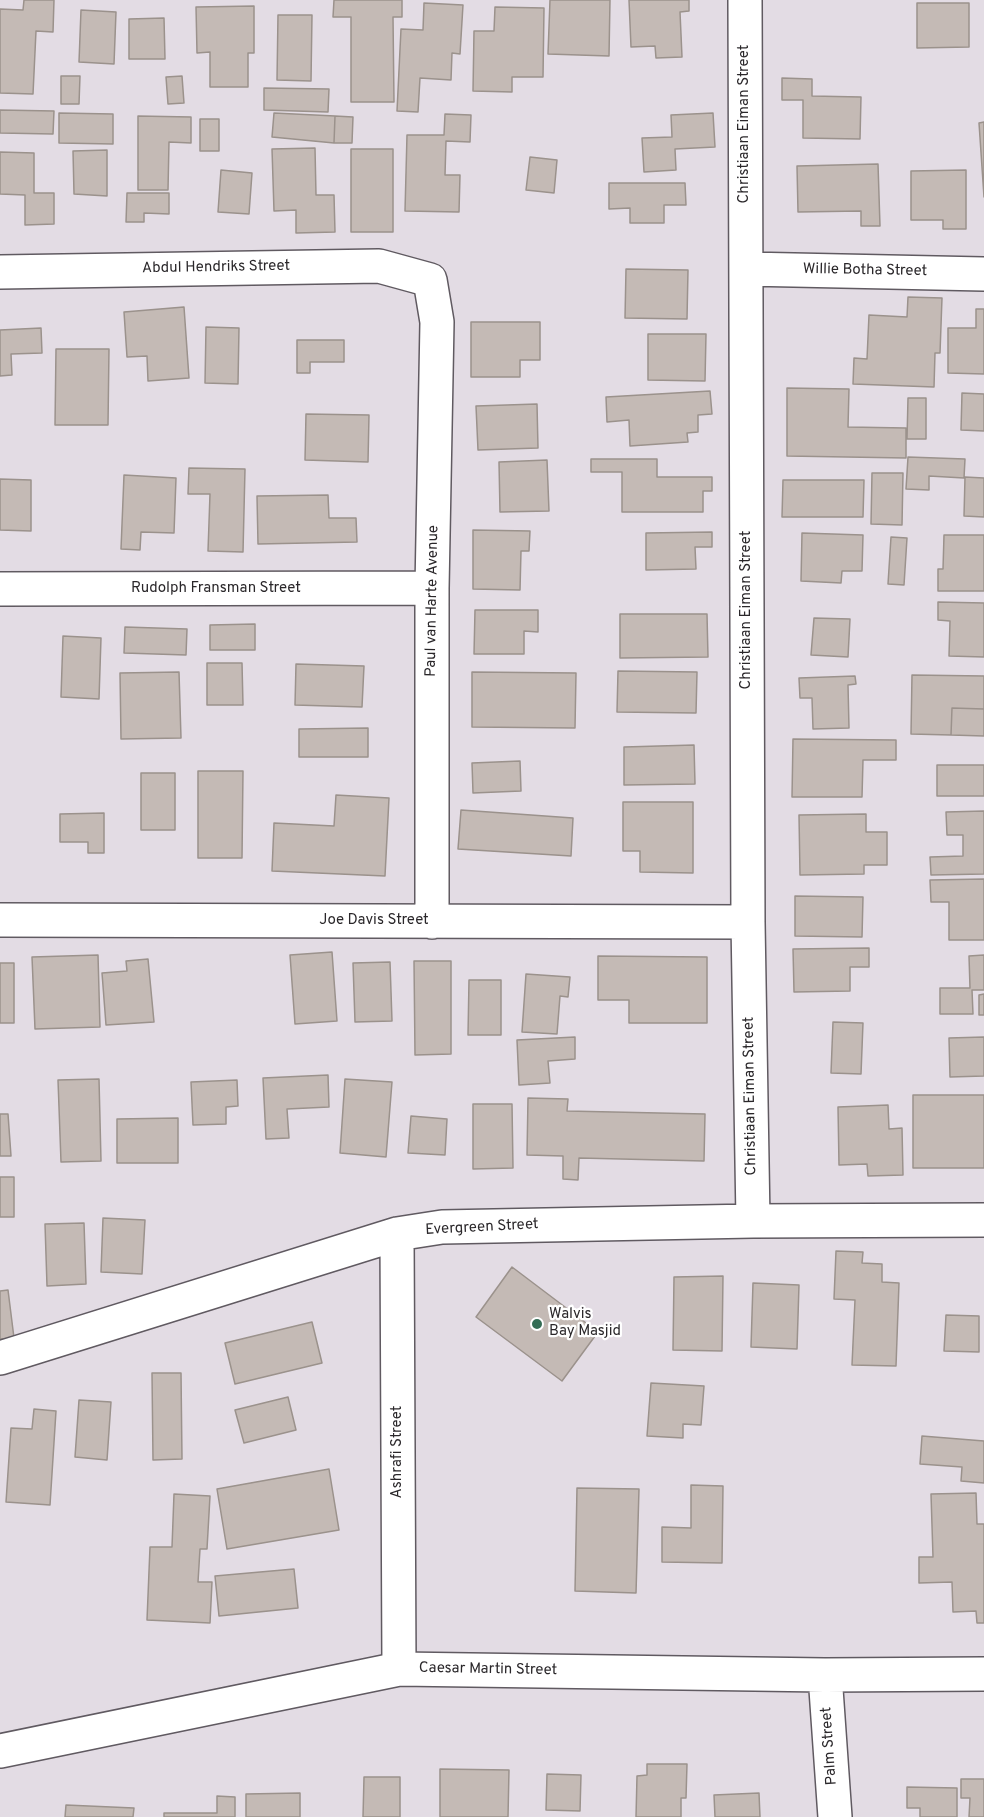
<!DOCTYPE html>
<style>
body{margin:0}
canvas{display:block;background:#e3dce4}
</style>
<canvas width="984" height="1817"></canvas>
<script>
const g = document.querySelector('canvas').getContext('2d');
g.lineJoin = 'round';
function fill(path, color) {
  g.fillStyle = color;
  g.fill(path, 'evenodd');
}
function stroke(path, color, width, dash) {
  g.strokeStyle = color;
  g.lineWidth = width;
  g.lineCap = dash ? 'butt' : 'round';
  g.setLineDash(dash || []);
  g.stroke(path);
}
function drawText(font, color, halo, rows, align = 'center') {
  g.font = font + ' Overpass,sans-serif';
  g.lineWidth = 4.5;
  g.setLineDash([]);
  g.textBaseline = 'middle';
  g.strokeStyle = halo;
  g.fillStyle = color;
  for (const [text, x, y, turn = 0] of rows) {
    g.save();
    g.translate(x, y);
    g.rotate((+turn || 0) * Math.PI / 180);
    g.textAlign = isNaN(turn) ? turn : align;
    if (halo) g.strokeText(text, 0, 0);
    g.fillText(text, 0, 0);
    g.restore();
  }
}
const building = new Path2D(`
 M 24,0 L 54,0 L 53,32 L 36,31 L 33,94 L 0,93 L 0,9 L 23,10 Z
 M 334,0 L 402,0 L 402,17 L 393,17 L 394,102 L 351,102 L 351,17 L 333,17 Z
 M 550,0 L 610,0 L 609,56 L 548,54 Z
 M 629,0 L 689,0 L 689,11 L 680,12 L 682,57 L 656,58 L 655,46 L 631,47 Z
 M 424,3 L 463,5 L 460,54 L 452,53 L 451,80 L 420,78 L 418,112 L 397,111 L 401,29 L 423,30 Z
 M 917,3 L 969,3 L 969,47 L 917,48 Z
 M 254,6 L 254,53 L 248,53 L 248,87 L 210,87 L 210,52 L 197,53 L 196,7 Z
 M 495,7 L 544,8 L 543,77 L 512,77 L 512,92 L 473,91 L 474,31 L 494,31 Z
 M 81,10 L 116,12 L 114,64 L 79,62 Z
 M 278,15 L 312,15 L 311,81 L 277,80 Z
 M 164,18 L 165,59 L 129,59 L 129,19 Z
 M 61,76 L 80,76 L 79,104 L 61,104 Z
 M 182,76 L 184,103 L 168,104 L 166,77 Z
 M 782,78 L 812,79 L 812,96 L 861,97 L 860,139 L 803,138 L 803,100 L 782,100 Z
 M 264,88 L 329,89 L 328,112 L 264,110 Z
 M 0,110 L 54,111 L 53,134 L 0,133 Z
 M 59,113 L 113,114 L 113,144 L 59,143 Z
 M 274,113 L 335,116 L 334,143 L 272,137 Z
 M 713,113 L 715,147 L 675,149 L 676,170 L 644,172 L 642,138 L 672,137 L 671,115 Z
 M 445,114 L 471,115 L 470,142 L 446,141 L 445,175 L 460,175 L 459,212 L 405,211 L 407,135 L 444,135 Z
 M 138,116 L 191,117 L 191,143 L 169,142 L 168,190 L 138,190 Z
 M 335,116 L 353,117 L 352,143 L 334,143 Z
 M 200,119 L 219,119 L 219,151 L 200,151 Z
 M 984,122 L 984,197 L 979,123 Z
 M 315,148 L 316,195 L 334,195 L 335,232 L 296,233 L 296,210 L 274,211 L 272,149 Z
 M 351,149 L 393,149 L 393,232 L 351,232 Z
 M 107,150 L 107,196 L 74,194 L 73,151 Z
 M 0,152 L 34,153 L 34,193 L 54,193 L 54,224 L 25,225 L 25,195 L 0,194 Z
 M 530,157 L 557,160 L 554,193 L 526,190 Z
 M 878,164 L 880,226 L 861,226 L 861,211 L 798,212 L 797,166 Z
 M 221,170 L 252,173 L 249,214 L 218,212 Z
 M 966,170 L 966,229 L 943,229 L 943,220 L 911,220 L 911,171 Z
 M 609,183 L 685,183 L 686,205 L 664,205 L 664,223 L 630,223 L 630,208 L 609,209 Z
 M 127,193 L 169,193 L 169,214 L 144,213 L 144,222 L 126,222 Z
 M 626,269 L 688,270 L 687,319 L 625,318 Z
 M 908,297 L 942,298 L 940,353 L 935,353 L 934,387 L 853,384 L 854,358 L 867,359 L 869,315 L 907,317 Z
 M 184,307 L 189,378 L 148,381 L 147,356 L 127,357 L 124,312 Z
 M 976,309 L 984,309 L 984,374 L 948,373 L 948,328 L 976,328 Z
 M 471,322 L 540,322 L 540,360 L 520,360 L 520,377 L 471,377 Z
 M 206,327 L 239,328 L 238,384 L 205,383 Z
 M 41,328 L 42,353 L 11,354 L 12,375 L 0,376 L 0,330 Z
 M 648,334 L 706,334 L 705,381 L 648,380 Z
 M 297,340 L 344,340 L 344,362 L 310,362 L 310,373 L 297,373 Z
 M 56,349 L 109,349 L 108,425 L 55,425 Z
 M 787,388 L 849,389 L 848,427 L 906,428 L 906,458 L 787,456 Z
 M 710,391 L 712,414 L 698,415 L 698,432 L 687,433 L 688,442 L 630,446 L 629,420 L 607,422 L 606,397 Z
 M 962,393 L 984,394 L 984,431 L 961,430 Z
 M 908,398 L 926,398 L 926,439 L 907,439 Z
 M 537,404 L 538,448 L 478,450 L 476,406 Z
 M 306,414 L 369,415 L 368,462 L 305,460 Z
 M 908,457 L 965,459 L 964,478 L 929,476 L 929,490 L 906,489 Z
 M 591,459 L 657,459 L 657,477 L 712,477 L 712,491 L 703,491 L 703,512 L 622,512 L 622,472 L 591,472 Z
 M 547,460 L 549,511 L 500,512 L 499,462 Z
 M 189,468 L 245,469 L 243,552 L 208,551 L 210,494 L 188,494 Z
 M 872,473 L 903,473 L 902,525 L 871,524 Z
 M 124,475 L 176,478 L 174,533 L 141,532 L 140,550 L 121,549 Z
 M 965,477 L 984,478 L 984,517 L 964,516 Z
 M 0,479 L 31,480 L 31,531 L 0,530 Z
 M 783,480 L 864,480 L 863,517 L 782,517 Z
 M 328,495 L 329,518 L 356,518 L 357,542 L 258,544 L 257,496 Z
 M 473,530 L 530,531 L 529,551 L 521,551 L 520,590 L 473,589 Z
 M 712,532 L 712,547 L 695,547 L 696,569 L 646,570 L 646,533 Z
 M 802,533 L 863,535 L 862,571 L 842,571 L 841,583 L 801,581 Z
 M 944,535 L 984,535 L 984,591 L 938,591 L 938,569 L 943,569 Z
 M 891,537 L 907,538 L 904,585 L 888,584 Z
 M 938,602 L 984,603 L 984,657 L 949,656 L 950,621 L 938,620 Z
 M 475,610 L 538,610 L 538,632 L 524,631 L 524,654 L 474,654 Z
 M 620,614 L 707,614 L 708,657 L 620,658 Z
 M 814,618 L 850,619 L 848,657 L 811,655 Z
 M 255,624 L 255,650 L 210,650 L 210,625 Z
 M 125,627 L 187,629 L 186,655 L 124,653 Z
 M 63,636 L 101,638 L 99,699 L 61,697 Z
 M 207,663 L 242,663 L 243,705 L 207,705 Z
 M 296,664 L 364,666 L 362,707 L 295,705 Z
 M 618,671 L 697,672 L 696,713 L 617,712 Z
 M 179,672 L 181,738 L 121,739 L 120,673 Z
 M 472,672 L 576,673 L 575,728 L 472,727 Z
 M 912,675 L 984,676 L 984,709 L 952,708 L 951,735 L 911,734 Z
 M 855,676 L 856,684 L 848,685 L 849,728 L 813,729 L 812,698 L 800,698 L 799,678 Z
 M 952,708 L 984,709 L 984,736 L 951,735 Z
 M 368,728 L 368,757 L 299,757 L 299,729 Z
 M 793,739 L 896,740 L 896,760 L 863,760 L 862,797 L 792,797 Z
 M 694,745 L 695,784 L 624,785 L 624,747 Z
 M 520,761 L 521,791 L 473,793 L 472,763 Z
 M 937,765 L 984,765 L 984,796 L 937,796 Z
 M 198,771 L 243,771 L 242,858 L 198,858 Z
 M 141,773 L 175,773 L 175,830 L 141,830 Z
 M 336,795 L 389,798 L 385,876 L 272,871 L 274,823 L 334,826 Z
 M 623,802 L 693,802 L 693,873 L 640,872 L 640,851 L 623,851 Z
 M 461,810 L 573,818 L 571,856 L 458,849 Z
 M 984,811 L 984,874 L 931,875 L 930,857 L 963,856 L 963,835 L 947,835 L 946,812 Z
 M 104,813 L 104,853 L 88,853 L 88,842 L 60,842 L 60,814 Z
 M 866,814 L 866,832 L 887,832 L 887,865 L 864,865 L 864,874 L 800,875 L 799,815 Z
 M 984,879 L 984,940 L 949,940 L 949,902 L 931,902 L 930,880 Z
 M 795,896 L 863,897 L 862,937 L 795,936 Z
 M 869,948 L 869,967 L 850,967 L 850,991 L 794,992 L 793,949 Z
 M 332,952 L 337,1021 L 295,1024 L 290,955 Z
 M 98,955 L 100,1027 L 35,1029 L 32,957 Z
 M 984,955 L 984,990 L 972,990 L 973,1014 L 940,1014 L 940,988 L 970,988 L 969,956 Z
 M 598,956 L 707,957 L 707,1023 L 629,1023 L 629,1000 L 598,1000 Z
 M 148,959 L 154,1022 L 106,1025 L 102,973 L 127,971 L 126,961 Z
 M 414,961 L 451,961 L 451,1054 L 415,1055 Z
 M 390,962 L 392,1021 L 355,1022 L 353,963 Z
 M 0,963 L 14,963 L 14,1023 L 0,1023 Z
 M 526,974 L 570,977 L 568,997 L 560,996 L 557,1034 L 522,1032 Z
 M 469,980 L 501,980 L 501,1035 L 468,1035 Z
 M 984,994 L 984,1015 L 979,1015 L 979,995 Z
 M 833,1022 L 863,1023 L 861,1074 L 831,1073 Z
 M 575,1037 L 575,1059 L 548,1061 L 550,1083 L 519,1085 L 517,1040 Z
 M 984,1037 L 984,1076 L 950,1077 L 949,1038 Z
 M 328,1075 L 329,1107 L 287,1109 L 289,1138 L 266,1139 L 263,1078 Z
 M 99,1079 L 101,1161 L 61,1162 L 58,1080 Z
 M 345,1079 L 392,1082 L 386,1157 L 340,1153 Z
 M 237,1080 L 238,1106 L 226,1107 L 226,1124 L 193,1125 L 191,1082 Z
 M 913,1095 L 984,1095 L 984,1168 L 913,1168 Z
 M 528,1098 L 568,1099 L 567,1111 L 705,1114 L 704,1161 L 579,1158 L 578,1180 L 563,1179 L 563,1156 L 527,1155 Z
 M 473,1104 L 512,1104 L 513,1168 L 473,1169 Z
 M 888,1105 L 889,1129 L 902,1128 L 903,1175 L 868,1176 L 867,1164 L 839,1165 L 838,1107 Z
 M 0,1114 L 8,1114 L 11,1156 L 0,1156 Z
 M 411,1116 L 447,1119 L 445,1155 L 408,1153 Z
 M 178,1118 L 178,1163 L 117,1163 L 117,1119 Z
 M 0,1177 L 14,1177 L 14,1217 L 0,1217 Z
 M 103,1218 L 145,1220 L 142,1274 L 101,1272 Z
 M 84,1223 L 86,1284 L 47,1286 L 45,1224 Z
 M 836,1251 L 863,1252 L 862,1263 L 882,1264 L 882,1282 L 899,1283 L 896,1366 L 852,1365 L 855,1300 L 834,1299 Z
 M 512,1267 L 598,1332 L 562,1381 L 476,1317 Z
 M 723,1276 L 722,1351 L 673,1350 L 674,1277 Z
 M 753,1283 L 799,1285 L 797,1349 L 751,1347 Z
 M 8,1290 L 14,1338 L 0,1339 L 0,1291 Z
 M 946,1315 L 979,1316 L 979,1352 L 944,1351 Z
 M 312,1322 L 322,1363 L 235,1384 L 225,1343 Z
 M 152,1373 L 181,1373 L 182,1459 L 153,1460 Z
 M 651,1383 L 704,1386 L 701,1425 L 683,1424 L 683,1438 L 647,1436 Z
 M 288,1397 L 296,1430 L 244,1443 L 235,1410 Z
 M 79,1400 L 111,1402 L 107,1460 L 75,1457 Z
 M 34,1409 L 56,1411 L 50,1505 L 6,1502 L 11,1428 L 32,1429 Z
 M 922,1436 L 984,1441 L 984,1483 L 961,1481 L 962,1467 L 920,1464 Z
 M 329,1469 L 339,1530 L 227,1549 L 217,1489 Z
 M 691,1485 L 723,1486 L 722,1563 L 662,1562 L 662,1527 L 691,1528 Z
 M 577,1488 L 639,1489 L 636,1593 L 575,1591 Z
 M 976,1493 L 977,1524 L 984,1524 L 984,1623 L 977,1623 L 976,1611 L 953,1612 L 952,1582 L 919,1583 L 919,1557 L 933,1557 L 931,1494 Z
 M 174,1494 L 210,1496 L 207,1549 L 200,1549 L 198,1582 L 212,1582 L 210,1623 L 147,1620 L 150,1547 L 172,1547 Z
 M 294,1569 L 298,1608 L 219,1616 L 215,1576 Z
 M 647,1764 L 687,1764 L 686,1798 L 681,1798 L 681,1817 L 636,1817 L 637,1776 L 647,1775 Z
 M 440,1769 L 509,1770 L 508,1817 L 440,1817 Z
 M 547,1774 L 581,1775 L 580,1811 L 546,1810 Z
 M 364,1777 L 400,1777 L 400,1817 L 363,1817 Z
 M 961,1779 L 984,1779 L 984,1817 L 969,1817 L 970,1798 L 961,1798 Z
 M 907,1787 L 957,1788 L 957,1817 L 920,1817 L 920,1808 L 907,1808 Z
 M 300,1793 L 300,1817 L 246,1817 L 246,1794 Z
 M 759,1793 L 760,1817 L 715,1817 L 714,1795 Z
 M 217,1796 L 235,1797 L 235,1817 L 164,1817 L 164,1813 L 217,1813 Z
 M 66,1805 L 134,1808 L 133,1817 L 65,1817 Z`);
const street = new Path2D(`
 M 745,0 L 748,922 L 753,1221
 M 746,269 L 984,274
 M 0,272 L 379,266 L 430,280 L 437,322 L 432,588 L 432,922
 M 0,589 L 432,588
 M 0,920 L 748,922
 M 397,1234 L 399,1669
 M 0,1358 L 397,1234 L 442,1227 L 753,1221 L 984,1220
 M 825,1675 L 835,1817
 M 0,1751 L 399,1669 L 825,1675 L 984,1674`);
const markers = [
 [537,1324,6,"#346d55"]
];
const streetNames = [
 ["Christiaan Eiman Street",745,124,-90],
 ["Abdul Hendriks Street",216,268,-1],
 ["Willie Botha Street",865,271,1],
 ["Rudolph Fransman Street",216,589],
 ["Paul van Harte Avenue",433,601,-89],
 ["Christiaan Eiman Street",747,610,-90],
 ["Joe Davis Street",374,921],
 ["Christiaan Eiman Street",751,1096,-91],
 ["Evergreen Street",482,1228,-3],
 ["Ashrafi Street",398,1452,-90],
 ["Caesar Martin Street",488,1670,1],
 ["Palm Street",830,1746,-94]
];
const poiNames = [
 ["Walvis",549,1315],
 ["Bay Masjid",549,1332]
];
fill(building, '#c4bab5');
stroke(building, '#9b928c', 1.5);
stroke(street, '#605a61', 36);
stroke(street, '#fff', 33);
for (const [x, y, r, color] of markers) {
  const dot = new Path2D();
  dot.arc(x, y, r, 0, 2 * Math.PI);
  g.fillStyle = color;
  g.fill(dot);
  stroke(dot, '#fff', 2);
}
drawText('15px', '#2a272a', '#fff', streetNames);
drawText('15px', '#2a272a', '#fff', poiNames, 'left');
</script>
